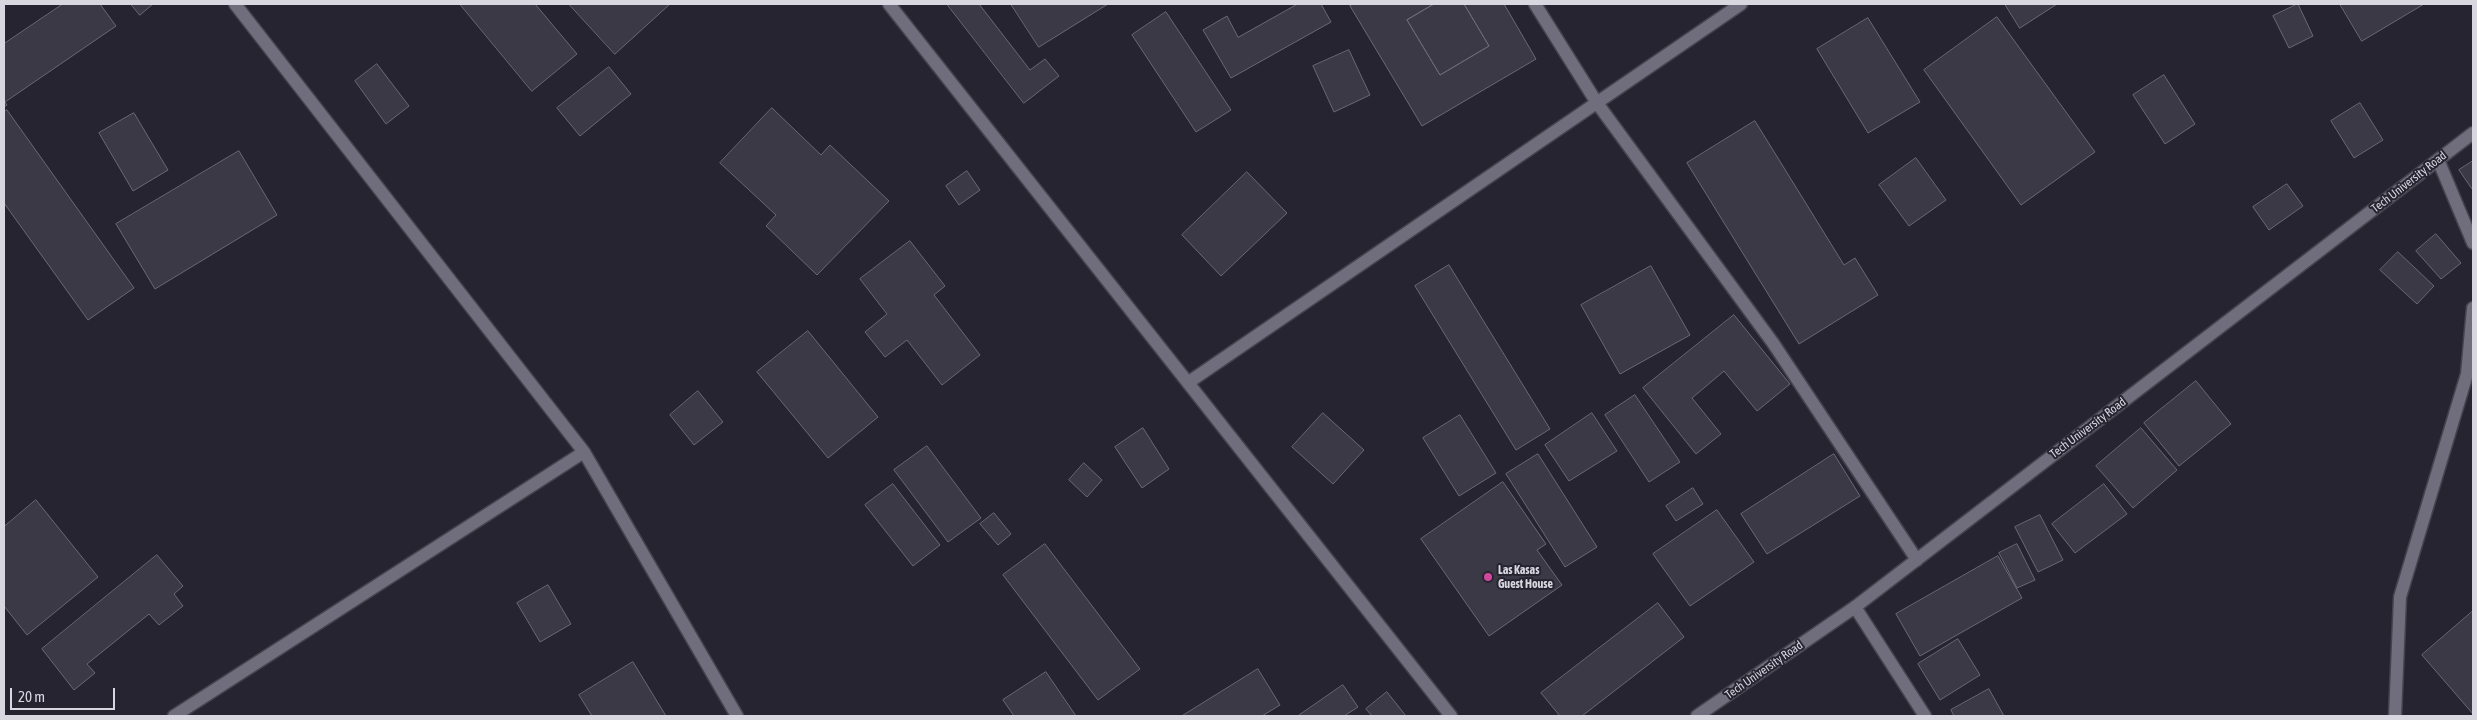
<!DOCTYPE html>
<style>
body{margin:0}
#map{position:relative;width:2477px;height:720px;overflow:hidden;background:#272431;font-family:"Asap Condensed",sans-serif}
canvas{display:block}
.frame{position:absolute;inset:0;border:5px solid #d8d7e0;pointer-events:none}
.scale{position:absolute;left:10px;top:688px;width:105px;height:22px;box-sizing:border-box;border:2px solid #d8d7e0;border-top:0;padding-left:6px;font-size:15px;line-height:18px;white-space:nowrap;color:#d8d7e0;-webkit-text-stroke:4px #272431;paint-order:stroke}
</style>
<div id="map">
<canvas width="2477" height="720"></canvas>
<div class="frame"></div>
<div class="scale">20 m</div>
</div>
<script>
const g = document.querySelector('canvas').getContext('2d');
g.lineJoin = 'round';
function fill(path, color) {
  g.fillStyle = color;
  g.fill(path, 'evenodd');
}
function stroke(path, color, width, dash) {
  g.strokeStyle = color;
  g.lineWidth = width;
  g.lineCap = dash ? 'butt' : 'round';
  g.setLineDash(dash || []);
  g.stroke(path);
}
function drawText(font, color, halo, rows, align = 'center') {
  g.font = font + ' "Asap Condensed",sans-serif';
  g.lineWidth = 4;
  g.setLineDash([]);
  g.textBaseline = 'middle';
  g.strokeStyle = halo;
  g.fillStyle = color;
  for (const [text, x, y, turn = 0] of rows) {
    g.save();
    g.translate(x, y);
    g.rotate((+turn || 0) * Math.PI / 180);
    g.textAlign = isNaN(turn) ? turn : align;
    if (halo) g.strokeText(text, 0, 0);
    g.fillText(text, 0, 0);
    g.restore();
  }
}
const building = new Path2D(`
 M 63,4 L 100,4 L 116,26 L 5,102 L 7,105 L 4,107 L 4,44 Z
 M 131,4 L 153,4 L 140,15 Z
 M 460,4 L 535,4 L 577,54 L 532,91 Z
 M 569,4 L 670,4 L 615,54 Z
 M 947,4 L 979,4 L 1030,70 L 1045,59 L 1059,76 L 1024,103 Z
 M 1011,4 L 1108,4 L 1039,47 Z
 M 1298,4 L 1321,4 L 1331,22 L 1231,78 L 1203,30 L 1227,16 L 1238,37 Z
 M 1354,4 L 1434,4 L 1407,20 L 1440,75 L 1489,46 L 1464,4 L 1504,4 L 1536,59 L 1422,126 L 1350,6 Z
 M 1434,4 L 1464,4 L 1489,46 L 1440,75 L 1407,20 Z
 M 2005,4 L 2057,4 L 2020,28 Z
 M 2298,4 L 2313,36 L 2289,48 L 2273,16 Z
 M 2340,4 L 2424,4 L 2362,41 Z
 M 1166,12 L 1231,110 L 1196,132 L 1132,35 Z
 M 1997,17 L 2095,152 L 2021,205 L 1924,70 Z
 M 1868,18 L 1920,102 L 1868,133 L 1817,49 Z
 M 1349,50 L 1370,95 L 1334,112 L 1313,66 Z
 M 377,64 L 409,106 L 386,124 L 355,81 Z
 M 609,67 L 631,94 L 580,136 L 557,108 Z
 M 2164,75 L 2195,124 L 2165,144 L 2133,95 Z
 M 2360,103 L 2383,140 L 2354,158 L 2331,121 Z
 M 772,108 L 821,155 L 830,145 L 889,201 L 817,275 L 766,226 L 776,215 L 720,163 Z
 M 7,110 L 134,288 L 88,320 L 4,203 L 4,112 Z
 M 134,113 L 168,170 L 133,191 L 99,133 Z
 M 1755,121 L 1844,265 L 1855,258 L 1878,295 L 1799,344 L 1687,163 Z
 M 239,151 L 277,215 L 155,289 L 116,224 Z
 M 1916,158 L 1946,200 L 1909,226 L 1879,185 Z
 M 2473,161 L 2473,189 L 2472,189 L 2459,170 Z
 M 967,171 L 980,190 L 959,205 L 946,186 Z
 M 1247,172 L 1287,213 L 1221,276 L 1182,235 Z
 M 2287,184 L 2303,206 L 2269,230 L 2253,207 Z
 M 2436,234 L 2461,263 L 2441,279 L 2416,251 Z
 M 910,241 L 945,286 L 934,295 L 980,355 L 942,385 L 907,340 L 885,357 L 865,332 L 887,314 L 860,279 Z
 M 2398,252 L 2434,286 L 2417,304 L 2380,270 Z
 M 1449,265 L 1550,429 L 1516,450 L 1415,286 Z
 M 1651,266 L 1690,335 L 1620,374 L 1581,305 Z
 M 1734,315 L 1790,384 L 1757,411 L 1724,371 L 1692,398 L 1721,434 L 1696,454 L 1643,388 Z
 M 808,331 L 878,417 L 828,458 L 757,372 Z
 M 2196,381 L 2231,424 L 2179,466 L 2144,423 Z
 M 698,391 L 723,422 L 694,445 L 670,415 Z
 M 1635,395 L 1680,462 L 1649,482 L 1605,415 Z
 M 1323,413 L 1364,450 L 1333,484 L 1292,447 Z
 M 1592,413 L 1617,451 L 1569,481 L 1545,445 Z
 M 1460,415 L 1496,473 L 1459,496 L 1423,438 Z
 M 1143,428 L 1169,469 L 1142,488 L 1115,447 Z
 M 2141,428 L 2177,470 L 2133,508 L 2096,466 Z
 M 927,446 L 981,518 L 948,542 L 894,470 Z
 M 1538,454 L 1597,547 L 1565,567 L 1506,474 Z
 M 1834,454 L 1860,496 L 1767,554 L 1741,514 Z
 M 1084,463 L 1102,480 L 1087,497 L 1069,480 Z
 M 1503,482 L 1546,544 L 1537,550 L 1562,585 L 1489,636 L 1421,539 Z
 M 893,484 L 940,545 L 913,566 L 865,505 Z
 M 2104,484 L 2127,514 L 2075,553 L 2052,524 Z
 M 1693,488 L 1703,504 L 1676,521 L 1666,506 Z
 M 36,500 L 98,577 L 27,635 L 4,606 L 4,527 Z
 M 1717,510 L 1754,562 L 1690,606 L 1653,554 Z
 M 994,513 L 1011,534 L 998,545 L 980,524 Z
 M 2040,515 L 2063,560 L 2038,572 L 2015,527 Z
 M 1045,544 L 1140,669 L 1098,700 L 1003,575 Z
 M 2017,544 L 2035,580 L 2017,588 L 1999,553 Z
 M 157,555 L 183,586 L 174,594 L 183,606 L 159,625 L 149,614 L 87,664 L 95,673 L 74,690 L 42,649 Z
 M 1998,556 L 2022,598 L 1920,656 L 1896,614 Z
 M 548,585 L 571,624 L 540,642 L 517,603 Z
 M 1658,603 L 1684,637 L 1582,716 L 1560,716 L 1541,693 Z
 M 2473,611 L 2473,714 L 2422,655 Z
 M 1958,639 L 1980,675 L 1940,700 L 1918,664 Z
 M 633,662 L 666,716 L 592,716 L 579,695 Z
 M 1258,669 L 1280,705 L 1262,716 L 1182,716 Z
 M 1046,672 L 1076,716 L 1014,716 L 1003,700 Z
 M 1343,685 L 1358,707 L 1344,716 L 1298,716 Z
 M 1989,689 L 2004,716 L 1954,716 L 1951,710 Z
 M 1387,692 L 1406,716 L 1372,716 L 1366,709 Z`);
const minor = new Path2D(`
 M 235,4 L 584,452 L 737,716
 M 889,4 L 1451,716
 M 1535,4 L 1597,103 L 1773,343 L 1917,560
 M 2439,159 L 2439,162 L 2473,243
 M 1189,382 L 1741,4
 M 1855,607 L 1925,716
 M 174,716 L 584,452
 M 2395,716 L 2400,597 L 2467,374 L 2473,308`);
const tertiary = new Path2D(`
 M 1697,716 L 1855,607 L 2473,133`);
const markers = [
 [1488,577,5,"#d1479c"]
];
const streetNames = [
 ["Tech University Road",2409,182,-38],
 ["Tech University Road",2088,428,-37],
 ["Tech University Road",1764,670,-35]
];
const poiNames = [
 ["Las Kasas",1498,570],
 ["Guest House",1498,584]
];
fill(building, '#3b3946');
stroke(building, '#6a6877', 1);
stroke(minor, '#44424d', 15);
stroke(tertiary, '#44424d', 15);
stroke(minor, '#706d7c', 12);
stroke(tertiary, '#706d7c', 12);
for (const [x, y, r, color] of markers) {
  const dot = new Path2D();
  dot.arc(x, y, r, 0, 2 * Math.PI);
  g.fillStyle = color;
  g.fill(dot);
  stroke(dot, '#272431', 2);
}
drawText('12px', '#d8d7e0', '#272431', streetNames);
drawText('bold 12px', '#d8d7e0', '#272431', poiNames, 'left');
</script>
